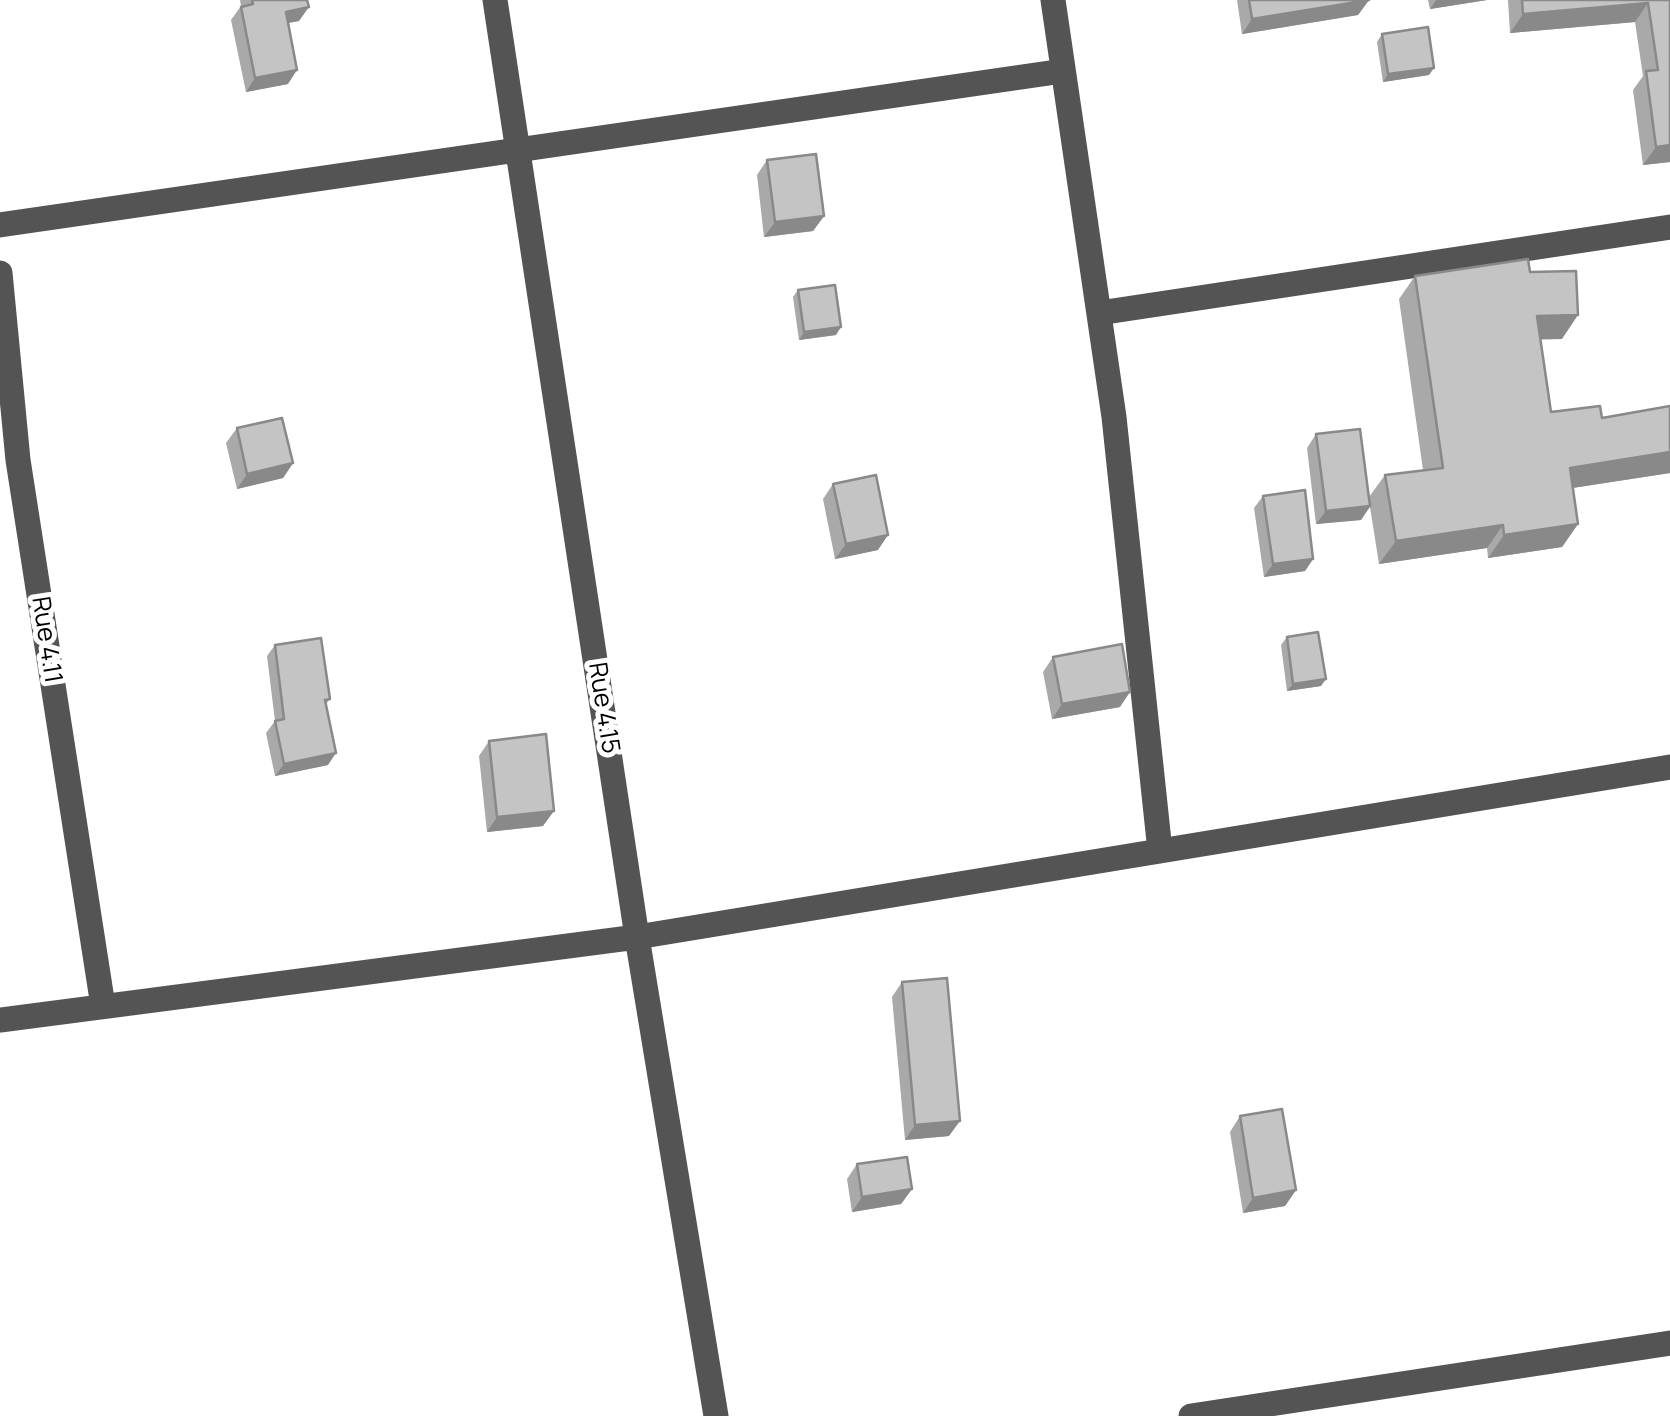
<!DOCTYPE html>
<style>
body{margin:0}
canvas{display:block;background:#fff}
</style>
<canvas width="1670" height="1416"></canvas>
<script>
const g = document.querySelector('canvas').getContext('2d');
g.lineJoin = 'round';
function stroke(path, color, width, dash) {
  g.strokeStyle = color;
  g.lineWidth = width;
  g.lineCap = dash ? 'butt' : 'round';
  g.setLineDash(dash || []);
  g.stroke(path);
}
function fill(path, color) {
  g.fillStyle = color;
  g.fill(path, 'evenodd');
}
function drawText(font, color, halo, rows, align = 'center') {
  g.font = font + ' Manrope,sans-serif';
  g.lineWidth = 10;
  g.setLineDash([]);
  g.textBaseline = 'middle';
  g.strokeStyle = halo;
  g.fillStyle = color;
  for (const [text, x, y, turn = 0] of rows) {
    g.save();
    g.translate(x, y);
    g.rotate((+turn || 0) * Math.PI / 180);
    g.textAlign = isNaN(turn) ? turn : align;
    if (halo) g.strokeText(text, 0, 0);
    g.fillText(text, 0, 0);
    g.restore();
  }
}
const minor = new Path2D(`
 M 495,0 L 637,937 L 716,1416
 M 1053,0 L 1114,417 L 1160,851
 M 0,225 L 1063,71
 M 0,273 L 18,460 L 103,1006
 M 1099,313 L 1670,227
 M 0,1020 L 637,937 L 1670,767
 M 1191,1416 L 1670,1343`);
const wall = new Path2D(`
 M 240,0 L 307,0 L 299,21 L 288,23 L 288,84 L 246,92 L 231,20 L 241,6 Z
 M 1237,0 L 1369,0 L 1358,15 L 1242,34 Z
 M 1428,0 L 1487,0 L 1430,9 Z
 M 1508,0 L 1670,0 L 1670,162 L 1643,165 L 1633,90 L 1643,76 L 1635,22 L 1510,33 Z
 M 1382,34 L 1429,75 L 1383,82 L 1377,42 Z
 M 767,160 L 824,216 L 813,231 L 764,237 L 757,175 Z
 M 1530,272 L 1562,339 L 1540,339 L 1551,412 L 1602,418 L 1670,406 L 1670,473 L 1572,488 L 1578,524 L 1562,547 L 1488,558 L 1487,548 L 1379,564 L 1370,507 L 1361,520 L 1316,524 L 1307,448 L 1316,434 L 1369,497 L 1385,475 L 1423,470 L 1399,299 L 1415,276 Z
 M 798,290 L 836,335 L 799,340 L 793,297 Z
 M 237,428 L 293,463 L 283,478 L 237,489 L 226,443 Z
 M 833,484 L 878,550 L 835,559 L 823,499 Z
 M 1263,496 L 1313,559 L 1305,571 L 1264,577 L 1254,508 Z
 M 1287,637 L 1321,686 L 1287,691 L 1281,645 Z
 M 275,645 L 330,699 L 326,704 L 328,765 L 275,776 L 266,733 L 275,721 L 267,656 Z
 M 1053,657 L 1120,707 L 1052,719 L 1043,672 Z
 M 489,741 L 543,826 L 487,832 L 479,756 Z
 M 902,982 L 949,1136 L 905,1140 L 892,997 Z
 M 1240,1116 L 1296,1190 L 1285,1206 L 1243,1213 L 1230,1132 Z
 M 857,1164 L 912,1189 L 901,1204 L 852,1212 L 847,1179 Z`);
const shadedWall = new Path2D(`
 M 1369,0 L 1358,15 L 1242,34 L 1252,19 Z
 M 1436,0 L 1487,0 L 1430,9 Z
 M 1648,3 L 1635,22 L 1510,33 L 1523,14 Z
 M 309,7 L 299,21 L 277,25 L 286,12 Z
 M 1434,68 L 1429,75 L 1383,82 L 1388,74 Z
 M 297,70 L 288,84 L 246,92 L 255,78 Z
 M 1670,145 L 1670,162 L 1643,165 L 1656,147 Z
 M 824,216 L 813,231 L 764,237 L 775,222 Z
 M 1578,315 L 1562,339 L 1521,340 L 1537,316 Z
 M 841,327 L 836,335 L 799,340 L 804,332 Z
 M 1670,452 L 1670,473 L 1553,491 L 1570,468 Z
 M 293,463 L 283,478 L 237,489 L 247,474 Z
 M 1370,506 L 1361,520 L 1316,524 L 1326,511 Z
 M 1578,524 L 1562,547 L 1488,558 L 1504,535 Z
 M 1503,525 L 1487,548 L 1379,564 L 1396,541 Z
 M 888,535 L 878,550 L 835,559 L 846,544 Z
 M 1313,559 L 1305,571 L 1264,577 L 1273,564 Z
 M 1326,679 L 1321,686 L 1287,691 L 1293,684 Z
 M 1130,692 L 1120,707 L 1052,719 L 1062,704 Z
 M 336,753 L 328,765 L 275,776 L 284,764 Z
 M 554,811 L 543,826 L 487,832 L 497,817 Z
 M 960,1121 L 949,1136 L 905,1140 L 915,1125 Z
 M 912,1189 L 901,1204 L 852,1212 L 862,1197 Z
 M 1296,1190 L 1285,1206 L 1243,1213 L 1253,1198 Z`);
const building = new Path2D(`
 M 252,0 L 307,0 L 309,7 L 286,12 L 297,70 L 255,78 L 241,7 L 253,4 Z
 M 1249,0 L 1369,0 L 1252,19 Z
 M 1522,0 L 1670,0 L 1670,145 L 1656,147 L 1646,71 L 1658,70 L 1648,3 L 1523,14 Z
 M 1428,27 L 1434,68 L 1388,74 L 1382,34 Z
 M 816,154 L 824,216 L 775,222 L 767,160 Z
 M 1528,259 L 1530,272 L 1576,271 L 1578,315 L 1537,316 L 1551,412 L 1600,406 L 1602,418 L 1670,406 L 1670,452 L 1570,468 L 1578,524 L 1504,535 L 1503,525 L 1396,541 L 1385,475 L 1443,468 L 1415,276 Z
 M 835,285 L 841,327 L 804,332 L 798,290 Z
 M 282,418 L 293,463 L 247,474 L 237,428 Z
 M 1360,429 L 1370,506 L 1326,511 L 1316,434 Z
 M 876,475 L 888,535 L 846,544 L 833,484 Z
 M 1305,490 L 1313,559 L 1273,564 L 1263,496 Z
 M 1318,632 L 1326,679 L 1293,684 L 1287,637 Z
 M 321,638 L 330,699 L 325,700 L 336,753 L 284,764 L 275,721 L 284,719 L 275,645 Z
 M 1122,644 L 1130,692 L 1062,704 L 1053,657 Z
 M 546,734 L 554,811 L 497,817 L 489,741 Z
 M 947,978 L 960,1121 L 915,1125 L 902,982 Z
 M 1282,1109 L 1296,1190 L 1253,1198 L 1240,1116 Z
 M 907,1157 L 912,1189 L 862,1197 L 857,1164 Z`);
const streetNames = [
 ["Rue 4.11",46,640,81],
 ["Rue 4.15",603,708,81]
];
stroke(minor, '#545454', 25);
fill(wall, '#a9a9a9');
fill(shadedWall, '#898989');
fill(building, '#c4c4c4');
stroke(building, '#898989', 2.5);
drawText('25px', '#000', '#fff', streetNames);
</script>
